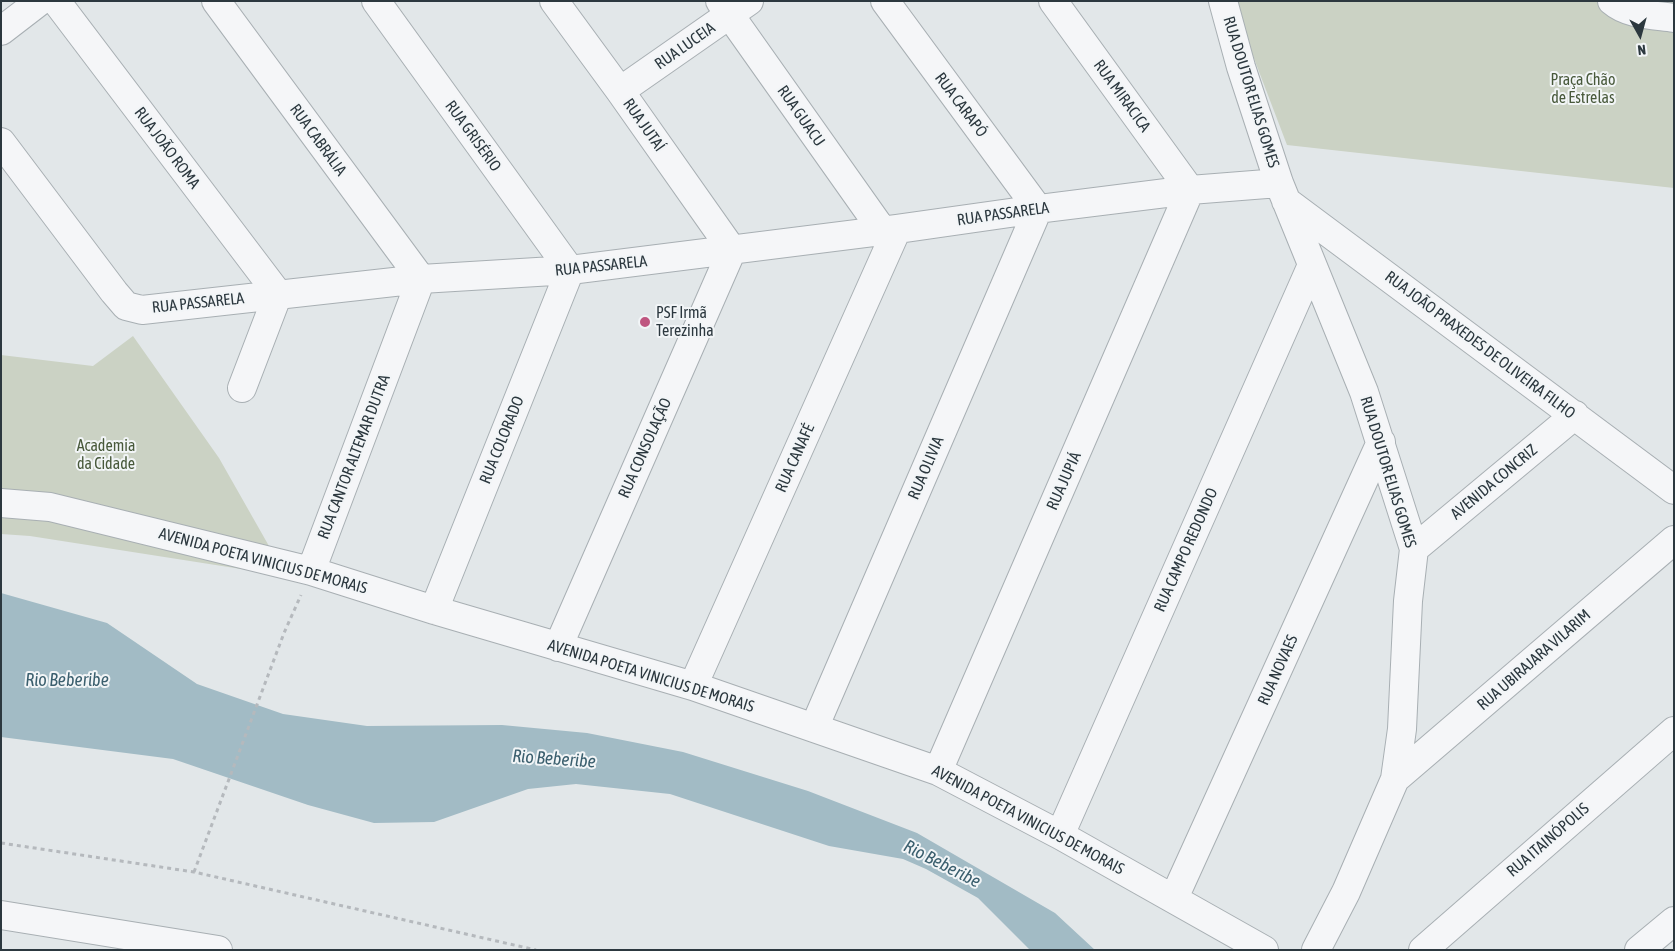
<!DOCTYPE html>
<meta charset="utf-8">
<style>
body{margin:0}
#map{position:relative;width:1675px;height:951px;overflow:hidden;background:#e2e7e9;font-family:"Asap Condensed",sans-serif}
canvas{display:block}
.frame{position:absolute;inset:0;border:2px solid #2c383f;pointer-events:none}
.north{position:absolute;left:1615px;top:10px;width:50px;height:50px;-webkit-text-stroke:4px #f2f5f7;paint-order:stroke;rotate:173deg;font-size:14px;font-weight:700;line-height:20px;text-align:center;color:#2c383f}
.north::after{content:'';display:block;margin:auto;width:18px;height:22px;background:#2c383f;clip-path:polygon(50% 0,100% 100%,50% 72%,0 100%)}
</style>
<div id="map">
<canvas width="1675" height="951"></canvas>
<div class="frame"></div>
<div class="north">N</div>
</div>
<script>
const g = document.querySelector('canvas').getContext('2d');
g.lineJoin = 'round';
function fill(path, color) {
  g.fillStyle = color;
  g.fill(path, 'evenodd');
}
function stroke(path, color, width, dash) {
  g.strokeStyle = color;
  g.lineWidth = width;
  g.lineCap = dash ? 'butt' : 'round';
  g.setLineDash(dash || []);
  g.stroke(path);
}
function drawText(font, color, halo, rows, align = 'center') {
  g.font = font + ' "Asap Condensed",sans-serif';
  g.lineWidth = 4;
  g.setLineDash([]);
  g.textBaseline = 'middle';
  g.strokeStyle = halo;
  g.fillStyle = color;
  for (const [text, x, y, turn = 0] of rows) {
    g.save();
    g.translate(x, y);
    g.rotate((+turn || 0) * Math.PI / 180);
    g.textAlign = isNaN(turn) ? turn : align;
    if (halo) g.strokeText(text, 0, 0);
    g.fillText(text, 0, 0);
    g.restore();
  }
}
const green = new Path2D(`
 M 1235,1 L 1674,1 L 1674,188 L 1287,145 L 1242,27 Z
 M 133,336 L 219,458 L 286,576 L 30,536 L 1,534 L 1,355 L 93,366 Z`);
const water = new Path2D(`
 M 1,593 L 107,623 L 197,684 L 283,714 L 367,726 L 502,725 L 587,733 L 683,752 L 808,791 L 917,833 L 1055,913 L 1095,950 L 1030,950 L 978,898 L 926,869 L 903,859 L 829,846 L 670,794 L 576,784 L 528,789 L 434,822 L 374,823 L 308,805 L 173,759 L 1,737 Z`);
const path = new Path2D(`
 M 1,843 L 194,872 L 536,950
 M 194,872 L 284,633 L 301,595`);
const minor = new Path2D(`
 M 56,1 L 278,294 L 242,388
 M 216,1 L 421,279 L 311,571
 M 376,1 L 570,270 L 434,610
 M 554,1 L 620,91 L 732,250 L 558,647
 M 720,1 L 882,230
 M 1223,1 L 1241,67 L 1279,183 L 1364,392 L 1414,549 L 1408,601 L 1402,729 L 1395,779 L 1346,892 L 1316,950
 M 1612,1 C 1628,15 1654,15 1674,18
 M 1,31 L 40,1
 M 620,91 L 749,1
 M 1,142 L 114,292 L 126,306 L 142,310 L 421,279 L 570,270 L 897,229 L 1038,209 L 1190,190 L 1279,183
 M 1286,201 L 1674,490
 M 1,503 L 50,507 L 311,571 L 434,610 L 693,686 L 938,771 L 1060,835 L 1264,950
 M 1414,549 L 1575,415
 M 693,686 L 897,229
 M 814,728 L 1038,209 L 885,1
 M 938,771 L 1190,190 L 1053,1
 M 1395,779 L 1674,540
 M 1060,835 L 1312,265
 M 1174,898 L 1381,442
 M 1,915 L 218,950
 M 1423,950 L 1674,731
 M 1639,950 L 1674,921`);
const markers = [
 [645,322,6,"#bf5680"]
];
const streetNames = [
 ["RUA LUCEIA",685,46,-35],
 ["RUA DOUTOR ELIAS GOMES",1251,92,73],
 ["RUA MIRACICA",1122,96,54],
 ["RUA CARAPÓ",961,105,53],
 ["RUA GUACU",801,116,55],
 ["RUA JUTAÍ",644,125,55],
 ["RUA GRISÉRIO",473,136,54],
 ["RUA CABRÁLIA",318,140,54],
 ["RUA JOÃO ROMA",167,148,53],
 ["RUA PASSARELA",1003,214,-8],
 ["RUA PASSARELA",601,266,-6],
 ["RUA PASSARELA",198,303,-6],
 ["RUA JOÃO PRAXEDES DE OLIVEIRA FILHO",1480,345,37],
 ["RUA COLORADO",502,440,-68],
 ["RUA CONSOLAÇÃO",645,448,-66],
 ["RUA CANTOR ALTEMAR DUTRA",354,457,-69],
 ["RUA CANAFÉ",795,458,-66],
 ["RUA OLIVIA",926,468,-67],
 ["RUA DOUTOR ELIAS GOMES",1388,472,73],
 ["RUA JUPIÁ",1064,481,-66],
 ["AVENIDA CONCRIZ",1494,482,-40],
 ["RUA CAMPO REDONDO",1186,550,-66],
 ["AVENIDA POETA VINICIUS DE MORAIS",263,561,15],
 ["RUA UBIRAJARA VILARIM",1534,660,-41],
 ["RUA NOVAES",1278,670,-66],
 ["AVENIDA POETA VINICIUS DE MORAIS",651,676,17],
 ["AVENIDA POETA VINICIUS DE MORAIS",1028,820,28],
 ["RUA ITAINÓPOLIS",1548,840,-41]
];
const parkNames = [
 ["Praça Chão",1583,80],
 ["de Estrelas",1583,98],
 ["Academia",106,446],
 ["da Cidade",106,464]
];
const poiNames = [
 ["PSF Irmã",656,313],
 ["Terezinha",656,331]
];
const waterNames = [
 ["Rio Beberibe",67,680],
 ["Rio Beberibe",554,759,4],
 ["Rio Beberibe",942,864,27]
];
fill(green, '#cbd2c4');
fill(water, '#a2bbc5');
stroke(minor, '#a8afb3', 30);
stroke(path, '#b5b9bd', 3, [4, 4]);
stroke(minor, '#f5f6f8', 28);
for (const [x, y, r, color] of markers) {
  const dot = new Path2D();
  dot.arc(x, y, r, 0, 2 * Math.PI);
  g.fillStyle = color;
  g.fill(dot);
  stroke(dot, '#f2f5f7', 2);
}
drawText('16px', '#2c383f', '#f2f5f7', streetNames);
drawText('16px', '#48593b', '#f2f5f7', parkNames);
drawText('16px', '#2c383f', '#f2f5f7', poiNames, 'left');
drawText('italic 18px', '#3b5f6e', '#f2f5f7', waterNames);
</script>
